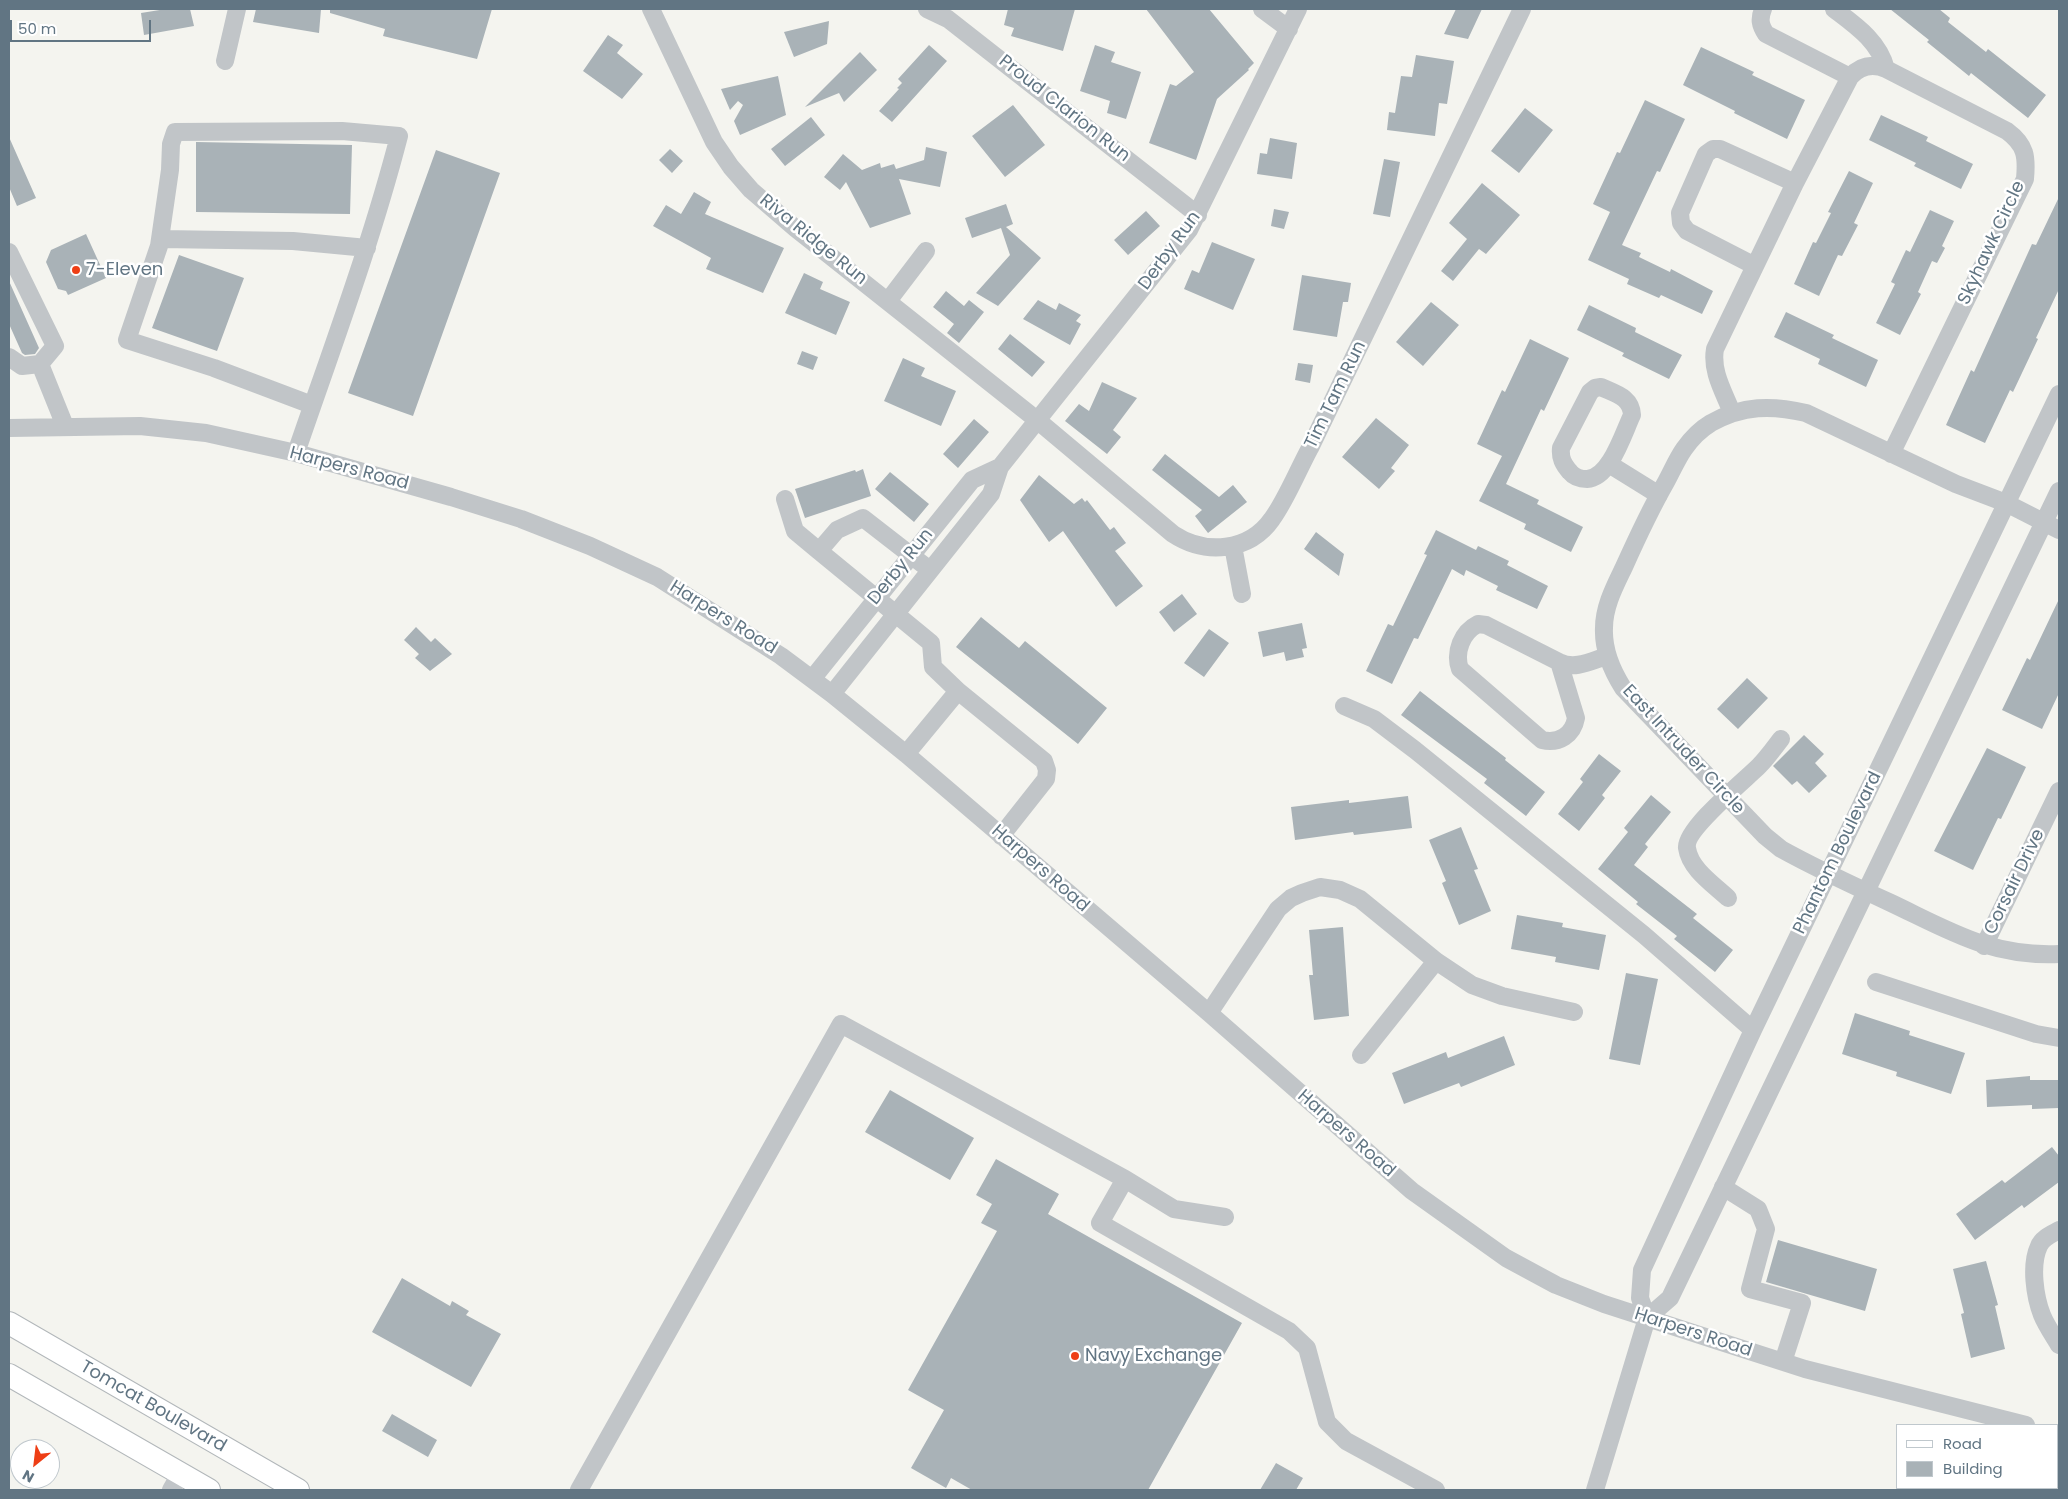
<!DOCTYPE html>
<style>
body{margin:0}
#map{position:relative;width:2068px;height:1499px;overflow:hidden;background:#f4f4ef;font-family:Poppins,sans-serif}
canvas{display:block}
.frame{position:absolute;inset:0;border:10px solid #617583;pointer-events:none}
.legend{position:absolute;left:1896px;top:1424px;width:162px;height:65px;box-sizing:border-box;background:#fff;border:1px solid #c0c8cd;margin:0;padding:6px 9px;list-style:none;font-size:15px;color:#617583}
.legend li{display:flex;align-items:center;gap:10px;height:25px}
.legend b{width:25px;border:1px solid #c0c8cd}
.north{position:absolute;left:10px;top:1439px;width:50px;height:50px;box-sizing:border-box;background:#fff;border:1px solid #c0c8cd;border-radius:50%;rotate:209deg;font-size:14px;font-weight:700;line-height:20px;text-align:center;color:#617583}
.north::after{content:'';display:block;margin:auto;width:18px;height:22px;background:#ee3e15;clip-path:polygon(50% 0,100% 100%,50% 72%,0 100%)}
.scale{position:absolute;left:10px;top:20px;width:141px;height:22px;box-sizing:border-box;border:2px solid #617583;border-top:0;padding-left:6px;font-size:15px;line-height:18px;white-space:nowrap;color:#617583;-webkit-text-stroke:4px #fff;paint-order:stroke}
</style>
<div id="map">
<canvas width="2068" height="1499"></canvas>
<div class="frame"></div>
<ul class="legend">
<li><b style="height:6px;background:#fff"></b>Road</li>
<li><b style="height:14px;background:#a9b2b7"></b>Building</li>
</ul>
<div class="north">N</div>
<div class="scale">50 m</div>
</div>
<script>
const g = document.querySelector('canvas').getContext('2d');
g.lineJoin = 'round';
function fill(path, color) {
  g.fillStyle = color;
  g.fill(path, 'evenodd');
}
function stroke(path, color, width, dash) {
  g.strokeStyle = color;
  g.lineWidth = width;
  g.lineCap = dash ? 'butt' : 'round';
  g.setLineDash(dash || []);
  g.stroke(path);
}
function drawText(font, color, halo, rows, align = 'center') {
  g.font = font + ' Poppins,sans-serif';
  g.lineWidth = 5;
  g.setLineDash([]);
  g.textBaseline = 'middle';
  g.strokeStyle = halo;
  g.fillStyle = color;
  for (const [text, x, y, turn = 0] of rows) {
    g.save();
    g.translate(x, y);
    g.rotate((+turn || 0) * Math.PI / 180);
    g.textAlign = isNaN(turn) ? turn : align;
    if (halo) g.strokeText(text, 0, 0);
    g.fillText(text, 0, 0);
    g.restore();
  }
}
const building = new Path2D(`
 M 166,9 L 190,9 L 194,26 L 144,35 L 141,13 Z
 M 256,9 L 321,9 L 319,33 L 253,22 Z
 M 330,9 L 492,9 L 477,59 L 383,36 L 385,29 L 330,13 Z
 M 1008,9 L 1075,9 L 1063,51 L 1011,36 L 1014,28 L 1004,25 Z
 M 1146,9 L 1209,9 L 1254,63 L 1248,69 L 1249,70 L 1217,99 L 1196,160 L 1149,143 L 1170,84 L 1176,86 L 1194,72 Z
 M 1456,9 L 1482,9 L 1468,39 L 1444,34 Z
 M 1890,9 L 1939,9 L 1950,18 L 1948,22 L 1986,52 L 1988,49 L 2046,95 L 2028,118 L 1971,73 L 1969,76 L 1927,42 L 1929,40 Z
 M 829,21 L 827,44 L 794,57 L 784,32 Z
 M 608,35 L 623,45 L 617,53 L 643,74 L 622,99 L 583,71 Z
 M 929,45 L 947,61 L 892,122 L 879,111 L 899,89 L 897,88 L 902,83 L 898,79 Z
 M 1095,45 L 1115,52 L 1111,62 L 1141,72 L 1126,119 L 1107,113 L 1110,101 L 1080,91 Z
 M 1701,47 L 1754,72 L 1752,75 L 1805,100 L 1787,139 L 1734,113 L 1735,111 L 1683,85 Z
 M 860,52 L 877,70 L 844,102 L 839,93 L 805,107 Z
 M 1416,55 L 1454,61 L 1447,104 L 1439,103 L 1435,136 L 1387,130 L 1389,112 L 1395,113 L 1401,76 L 1412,77 Z
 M 778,76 L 786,115 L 740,135 L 734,121 L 743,105 L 738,101 L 730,110 L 721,89 Z
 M 1645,100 L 1685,119 L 1660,172 L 1657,171 L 1622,245 L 1641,253 L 1639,257 L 1670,272 L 1671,269 L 1713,291 L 1702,314 L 1661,295 L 1659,298 L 1627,284 L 1629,279 L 1588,260 L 1610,212 L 1593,204 L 1617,152 L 1620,153 Z
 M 1013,105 L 1045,145 L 1005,177 L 972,136 Z
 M 1525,108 L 1553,130 L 1519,173 L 1491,151 Z
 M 1881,115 L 1928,137 L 1926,141 L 1973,164 L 1961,189 L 1914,166 L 1916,163 L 1869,140 Z
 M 811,117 L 825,135 L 785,166 L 771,149 Z
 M 9,137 L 36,198 L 17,206 L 9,187 Z
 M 1270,138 L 1297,143 L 1292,179 L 1257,174 L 1260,153 L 1267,154 Z
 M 196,142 L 352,145 L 350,214 L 196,212 Z
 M 926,147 L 947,152 L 940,187 L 899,179 L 911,214 L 870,228 L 846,182 L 840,190 L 824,177 L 843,154 L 862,170 L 880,163 L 881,168 L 894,164 L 896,169 L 924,160 Z
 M 670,149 L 683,161 L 672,173 L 659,160 Z
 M 436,150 L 500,173 L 413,416 L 348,393 Z
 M 1384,159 L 1400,162 L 1390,217 L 1373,214 Z
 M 1849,171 L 1873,183 L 1854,223 L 1858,225 L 1842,256 L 1838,255 L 1819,296 L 1794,284 L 1813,242 L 1816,243 L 1831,213 L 1828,212 Z
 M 1482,183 L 1520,215 L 1486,254 L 1479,249 L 1453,281 L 1441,271 L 1467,239 L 1449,223 Z
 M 694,192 L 711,202 L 705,214 L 784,248 L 763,293 L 706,269 L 711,258 L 653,226 L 666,205 L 681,214 Z
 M 2059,197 L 2059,289 L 2036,338 L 2038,339 L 2013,392 L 2010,390 L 1985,443 L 1946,425 L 1971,370 L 1974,372 L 2032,244 L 2036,245 Z
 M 1006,204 L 1013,224 L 1006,227 L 1041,258 L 998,306 L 976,293 L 1010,255 L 1001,228 L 972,238 L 965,218 Z
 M 1274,209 L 1289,212 L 1284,229 L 1271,226 Z
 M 1930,210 L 1954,221 L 1942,246 L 1945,248 L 1937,263 L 1932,261 L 1918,292 L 1921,294 L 1900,335 L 1876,323 L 1895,284 L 1891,282 L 1906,250 L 1910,252 Z
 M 1146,211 L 1160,226 L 1128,255 L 1114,240 Z
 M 86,234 L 106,278 L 68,295 L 66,291 L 58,289 L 46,262 L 51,250 Z
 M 1212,242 L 1255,259 L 1233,310 L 1184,289 L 1192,270 L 1199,273 Z
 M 179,255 L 244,278 L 217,351 L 152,328 Z
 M 804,273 L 823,282 L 820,289 L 850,302 L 836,335 L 785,313 Z
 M 1302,275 L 1351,283 L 1348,302 L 1343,302 L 1337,337 L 1293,330 Z
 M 9,281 L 39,348 L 35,354 L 25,355 L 22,353 L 9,324 Z
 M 946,291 L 964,306 L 969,300 L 984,312 L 959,343 L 947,333 L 954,324 L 933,307 Z
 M 1038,300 L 1056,310 L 1059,303 L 1081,315 L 1076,321 L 1081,324 L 1070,345 L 1023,319 Z
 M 1431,302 L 1459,325 L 1423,366 L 1396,342 Z
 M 1589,305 L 1636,328 L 1635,332 L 1682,355 L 1669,379 L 1622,356 L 1624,353 L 1577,330 Z
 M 1786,312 L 1834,335 L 1832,338 L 1878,360 L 1866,387 L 1818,364 L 1820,359 L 1774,337 Z
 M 1010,334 L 1045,362 L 1032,377 L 998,349 Z
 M 1530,339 L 1569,358 L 1544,411 L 1541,409 L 1506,484 L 1539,500 L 1537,504 L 1583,527 L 1571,552 L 1524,529 L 1526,524 L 1479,501 L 1502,456 L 1477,444 L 1502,390 L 1505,392 Z
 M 802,351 L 818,357 L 813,370 L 797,364 Z
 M 903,358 L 925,368 L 921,376 L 956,391 L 941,426 L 884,401 Z
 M 1298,363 L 1313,365 L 1310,383 L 1295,380 Z
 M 1102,382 L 1137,398 L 1113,430 L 1121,437 L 1107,454 L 1065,421 L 1079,404 L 1089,411 Z
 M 1376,418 L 1409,445 L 1391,468 L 1395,471 L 1379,489 L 1342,457 Z
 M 974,419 L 989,432 L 958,468 L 943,454 Z
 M 1165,454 L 1219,497 L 1233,485 L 1247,502 L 1208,533 L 1195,516 L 1202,510 L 1152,470 Z
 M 863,469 L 871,496 L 805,518 L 795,489 L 855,470 L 856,472 Z
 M 890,472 L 929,504 L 914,522 L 875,489 Z
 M 1039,475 L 1074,504 L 1082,498 L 1085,502 L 1087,500 L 1110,530 L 1114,527 L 1126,543 L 1115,551 L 1143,586 L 1116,607 L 1063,531 L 1049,542 L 1020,500 Z
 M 1436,530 L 1476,550 L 1478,546 L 1509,561 L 1507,565 L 1548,586 L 1537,609 L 1496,590 L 1498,586 L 1466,570 L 1464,576 L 1452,569 L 1418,639 L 1414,638 L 1392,684 L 1366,671 L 1388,624 L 1393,626 L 1427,555 L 1424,554 Z
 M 1316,532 L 1344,554 L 1339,576 L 1304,549 Z
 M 1182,594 L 1197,614 L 1174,632 L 1159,612 Z
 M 2059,599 L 2059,693 L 2042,729 L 2002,710 L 2027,658 L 2030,660 Z
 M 981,617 L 1019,648 L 1025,641 L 1107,708 L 1078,744 L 956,647 Z
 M 1302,623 L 1307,648 L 1302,649 L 1304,657 L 1286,661 L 1284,652 L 1263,657 L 1258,632 Z
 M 416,627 L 431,642 L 435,638 L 452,654 L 430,671 L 415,658 L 419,654 L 404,640 Z
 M 1209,629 L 1229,643 L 1204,677 L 1184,663 Z
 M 1747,678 L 1768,698 L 1738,729 L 1717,709 Z
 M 1420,691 L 1506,758 L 1505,760 L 1545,792 L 1526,816 L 1484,783 L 1487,779 L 1401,715 Z
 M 1804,735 L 1824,754 L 1815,763 L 1827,776 L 1809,793 L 1797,781 L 1792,785 L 1773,766 Z
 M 1987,748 L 2026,767 L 2001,819 L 1998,818 L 1973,870 L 1934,851 Z
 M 1599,754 L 1621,771 L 1602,795 L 1605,798 L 1579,831 L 1558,814 L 1583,782 L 1580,779 Z
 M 1651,795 L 1671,812 L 1645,844 L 1648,847 L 1634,865 L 1697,914 L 1693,918 L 1733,950 L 1715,972 L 1674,939 L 1677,936 L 1636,904 L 1638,902 L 1598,869 L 1628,832 L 1624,828 Z
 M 1408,796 L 1412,828 L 1354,835 L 1353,832 L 1295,840 L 1291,807 L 1349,800 L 1349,803 Z
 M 1461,827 L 1478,869 L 1474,870 L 1491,911 L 1459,925 L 1442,883 L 1446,881 L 1429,840 Z
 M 1517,915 L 1563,923 L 1562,927 L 1606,935 L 1599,970 L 1555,962 L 1556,957 L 1511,949 Z
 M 1343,927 L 1349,1016 L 1314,1020 L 1309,975 L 1313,975 L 1309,930 Z
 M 1626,973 L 1658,979 L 1640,1065 L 1609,1059 Z
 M 1855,1013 L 1910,1031 L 1909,1035 L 1965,1053 L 1951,1094 L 1896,1076 L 1897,1072 L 1842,1054 Z
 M 1504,1036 L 1515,1065 L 1461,1087 L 1459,1083 L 1404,1104 L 1392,1073 L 1446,1052 L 1448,1058 Z
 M 2030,1076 L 2030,1080 L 2059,1080 L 2059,1108 L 2032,1109 L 2032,1105 L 1987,1107 L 1986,1080 Z
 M 890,1090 L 974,1138 L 950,1180 L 865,1132 Z
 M 2052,1147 L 2059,1156 L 2059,1182 L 2024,1208 L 2022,1205 L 1975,1240 L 1956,1214 L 2002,1180 L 2005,1183 Z
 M 996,1159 L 1059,1194 L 1048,1214 L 1242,1323 L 1148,1490 L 972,1490 L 951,1478 L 946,1488 L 911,1468 L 944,1410 L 908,1390 L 997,1231 L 981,1223 L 992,1204 L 976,1195 Z
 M 1778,1240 L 1877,1269 L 1865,1311 L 1766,1282 Z
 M 1986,1261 L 1998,1305 L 1995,1306 L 2005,1349 L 1971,1358 L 1961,1314 L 1964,1313 L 1953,1269 Z
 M 402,1278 L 450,1306 L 452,1301 L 469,1311 L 466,1315 L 501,1334 L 471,1387 L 372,1332 Z
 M 392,1414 L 437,1440 L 428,1457 L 382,1431 Z
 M 1276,1463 L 1303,1478 L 1296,1490 L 1260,1490 Z`);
const minor = new Path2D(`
 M 651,9 L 714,142 L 731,167 L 751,190 L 795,228 L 1037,420 L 1173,534 C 1205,555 1249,552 1272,519 C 1286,500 1298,470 1310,448 L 1522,9
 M 927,9 L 948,19 L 1198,215
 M 1262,9 L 1289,29
 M 1763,9 C 1759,19 1760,25 1766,34 L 1850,77
 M 1834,9 C 1855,25 1879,41 1886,69 L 2007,131 C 2026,145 2027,157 2025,179 L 1891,454
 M 225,61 L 237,9
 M 161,239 L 293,241 L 367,248
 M 9,252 L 55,346 L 40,364 L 65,426
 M 1755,266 L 1687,231 L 1681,223 L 1680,213 L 1706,154 L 1713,149 L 1720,149 L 1795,183
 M 888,301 L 926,251
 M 9,357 L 22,366 L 40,364
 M 1601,387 C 1616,394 1631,397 1632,415 C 1623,434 1610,478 1587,479 C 1580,479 1574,477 1570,472 C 1563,464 1560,458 1561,448 L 1590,392 L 1595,388 Z
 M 1732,413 C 1724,392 1711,372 1715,349 L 1795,183 L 1850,77 C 1860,66 1872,63 1886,69
 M 9,428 L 140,426 L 206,433 L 296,453 L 451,497 L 521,519 L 590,546 L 657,577 L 781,656 L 832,694 L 906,754 L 1209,1013 L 1412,1191 L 1506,1258 L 1556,1285 L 1604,1304 L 1715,1340 L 1805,1369 L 2026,1425
 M 296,453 C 332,348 371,244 399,136 L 342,131 L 175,132 L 171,144 L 170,170 L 159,246 L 127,340 L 214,368 L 312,405
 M 1609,464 L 1659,495
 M 785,499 L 795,531 L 819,551
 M 2059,530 L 2006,503 L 1956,484 L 1806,413 C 1772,405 1743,405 1711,423 C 1701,429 1691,439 1684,449 C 1677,459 1672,471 1666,482 C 1650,510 1637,538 1624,567 C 1615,586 1604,606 1604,628 C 1603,650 1611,669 1623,688 L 1765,836 L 1781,849 C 1817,869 1854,886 1891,903 C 1950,931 1991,957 2059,954
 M 1233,546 L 1242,594
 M 930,570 L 863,518 L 837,530 L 819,551 L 931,643 L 933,667 L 958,691
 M 1478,624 L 1486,625 L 1559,662 L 1576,718 C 1573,735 1559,744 1542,740 L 1460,669 C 1454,652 1462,632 1478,624 Z
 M 1559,662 C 1575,670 1591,661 1607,656
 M 812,679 L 972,480 L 1000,467
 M 832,694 L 991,494 L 1000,467 L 1189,230 L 1298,9
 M 1344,706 L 1374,719 L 1415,750 L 1644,935 L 1753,1030
 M 906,754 L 958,691 L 1044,761 L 1047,770 L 1046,779 L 1001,836
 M 1728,898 C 1713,884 1690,869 1687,848 C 1684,830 1745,780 1759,766 C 1767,758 1774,748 1781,739
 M 1984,946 L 2059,791
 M 1876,982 L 2036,1034 L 2059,1038
 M 1209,1013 L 1278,909 L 1291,898 L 1302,893 L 1320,887 L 1340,890 L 1360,899 L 1436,961 L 1472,985 L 1502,996 L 1574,1012
 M 1361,1055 L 1436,961
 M 1125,1179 L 1100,1223 L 1289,1331 L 1307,1348 L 1327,1422 L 1346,1441 L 1436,1490
 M 1723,1187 L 1758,1209 L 1766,1229 L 1750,1289 L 1802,1303 L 1783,1362
 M 2059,1230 C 2052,1234 2042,1238 2039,1246 C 2030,1265 2035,1297 2042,1315 C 2046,1325 2053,1335 2059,1345
 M 1647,1318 L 1640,1298 L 1642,1270 L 1753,1030 L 2059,394
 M 2057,1433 L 2059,1434
 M 171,1490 L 180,1474
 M 579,1490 L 841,1024 L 1125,1179 L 1174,1209 L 1225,1217
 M 1595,1490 L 1647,1318 L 1670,1298 L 2059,491`);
const major = new Path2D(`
 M 9,1323 L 298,1490
 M 9,1375 L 209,1490`);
const markers = [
 [76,270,5,"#ee3e15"],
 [1075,1356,5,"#ee3e15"]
];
const streetNames = [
 ["Proud Clarion Run",1064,109,38],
 ["Riva Ridge Run",813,240,39],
 ["Skyhawk Circle",1992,243,-65],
 ["Derby Run",1170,251,-54],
 ["Tim Tam Run",1336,395,-64],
 ["Harpers Road",349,469,15],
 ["Derby Run",901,567,-51],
 ["Harpers Road",723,618,32],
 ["East Intruder Circle",1683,750,47],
 ["Phantom Boulevard",1838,853,-64],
 ["Harpers Road",1040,869,41],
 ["Corsair Drive",2015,882,-64],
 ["Harpers Road",1346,1134,41],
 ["Harpers Road",1693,1333,18],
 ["Tomcat Boulevard",153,1407,30]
];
const poiNames = [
 ["7-Eleven",86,270],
 ["Navy Exchange",1085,1356]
];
fill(building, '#a9b2b7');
stroke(major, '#b2b7ba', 24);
stroke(minor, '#c1c5c8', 18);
stroke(major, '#fff', 22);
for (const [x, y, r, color] of markers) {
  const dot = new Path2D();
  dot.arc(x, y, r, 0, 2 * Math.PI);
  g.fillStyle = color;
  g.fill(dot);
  stroke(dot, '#fff', 2);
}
drawText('18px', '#617583', '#fff', streetNames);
drawText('18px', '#617583', '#fff', poiNames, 'left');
</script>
